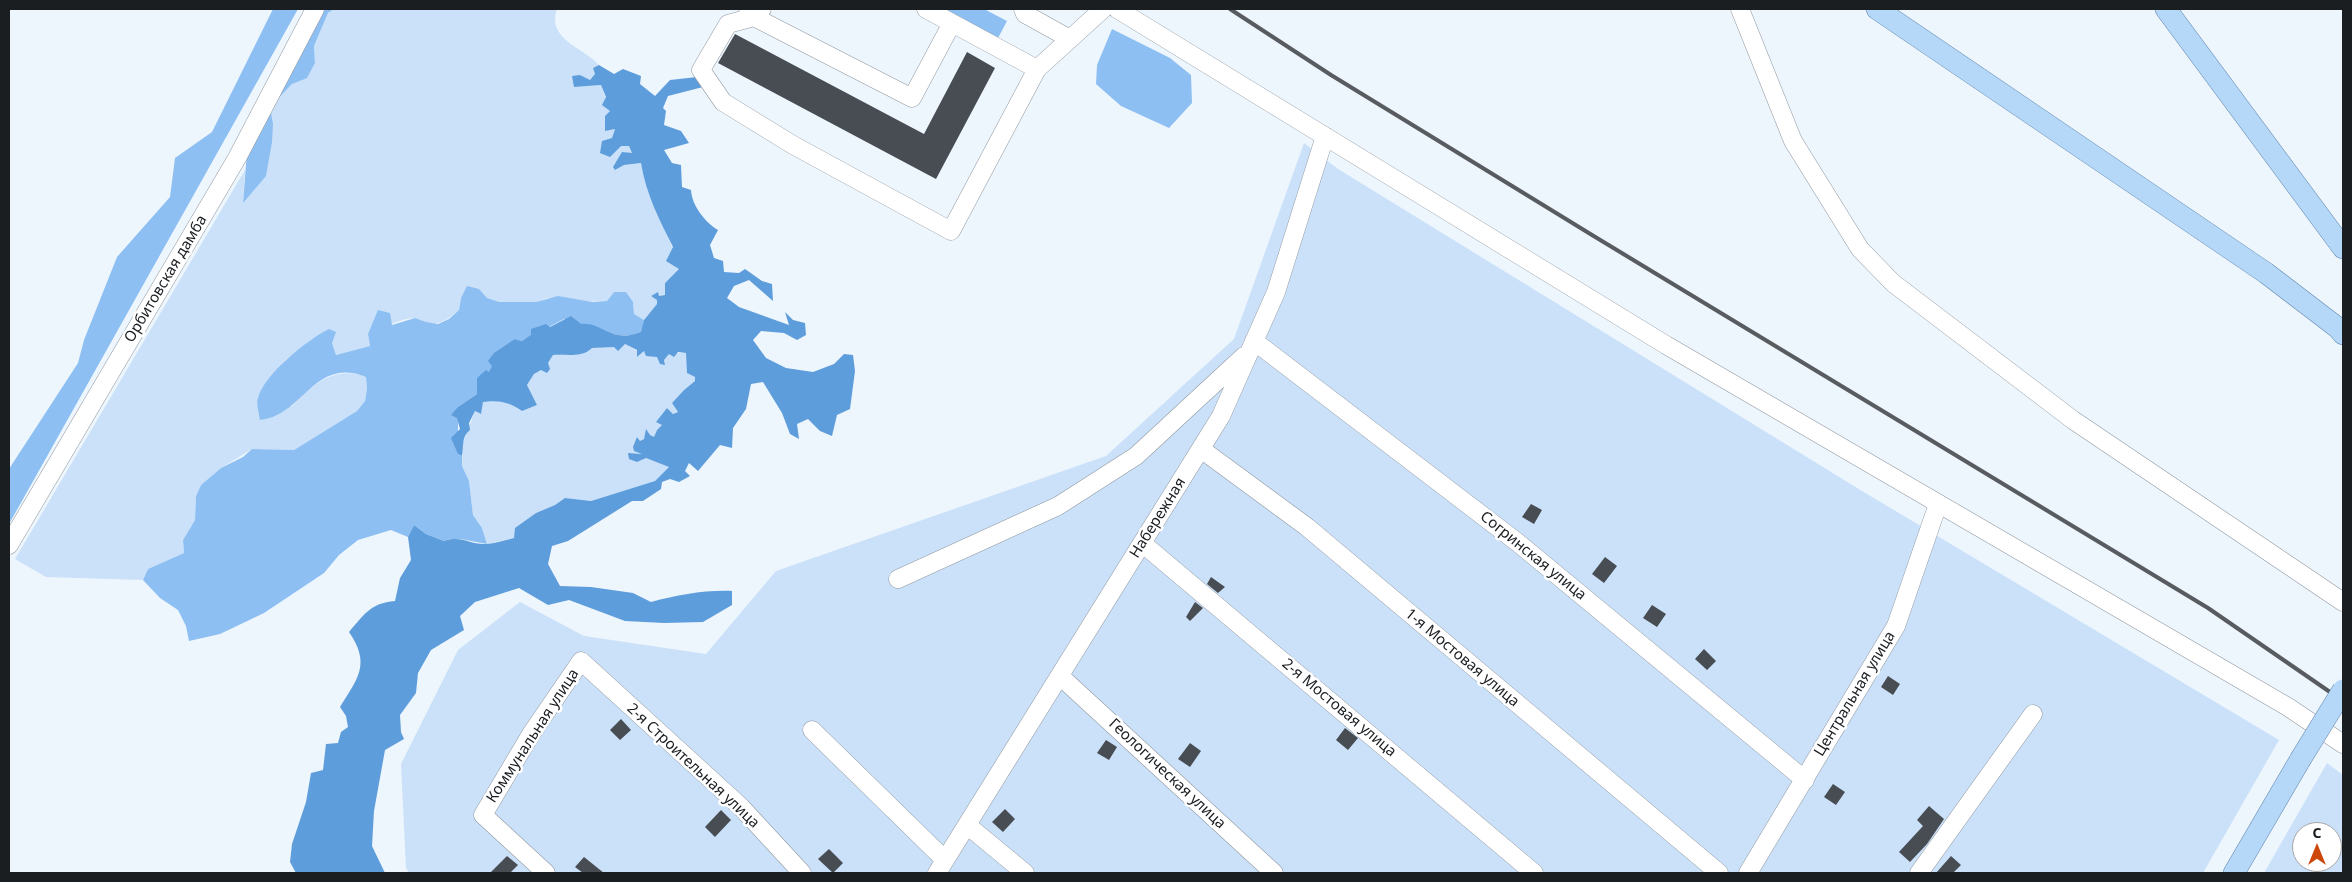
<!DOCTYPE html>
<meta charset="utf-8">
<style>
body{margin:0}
#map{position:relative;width:2352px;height:882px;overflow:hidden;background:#edf5fd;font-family:"Noto Sans",sans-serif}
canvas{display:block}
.frame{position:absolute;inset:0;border:10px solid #1b1e21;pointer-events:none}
.north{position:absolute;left:2292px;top:822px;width:50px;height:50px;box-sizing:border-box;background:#fff;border:1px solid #a4a5a6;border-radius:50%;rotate:0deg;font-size:14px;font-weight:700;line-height:20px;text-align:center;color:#1b1e21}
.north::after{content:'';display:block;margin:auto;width:18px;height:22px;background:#cd470a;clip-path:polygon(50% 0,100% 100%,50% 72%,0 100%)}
</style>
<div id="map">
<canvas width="2352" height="882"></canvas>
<div class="frame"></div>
<div class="north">С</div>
</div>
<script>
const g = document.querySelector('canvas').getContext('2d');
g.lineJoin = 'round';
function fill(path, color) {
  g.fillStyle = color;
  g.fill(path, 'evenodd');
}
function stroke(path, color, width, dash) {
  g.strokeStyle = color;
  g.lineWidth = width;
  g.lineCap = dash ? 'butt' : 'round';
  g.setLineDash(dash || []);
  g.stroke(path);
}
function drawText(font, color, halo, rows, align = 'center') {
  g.font = font + ' "Noto Sans",sans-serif';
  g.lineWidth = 5;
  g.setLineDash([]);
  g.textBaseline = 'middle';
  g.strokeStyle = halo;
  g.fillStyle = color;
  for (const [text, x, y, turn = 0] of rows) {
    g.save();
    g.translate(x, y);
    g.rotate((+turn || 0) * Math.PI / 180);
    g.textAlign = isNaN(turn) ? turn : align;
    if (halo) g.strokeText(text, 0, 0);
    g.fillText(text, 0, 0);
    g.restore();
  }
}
const green = new Path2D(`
 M 334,9 L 557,9 C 546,40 585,48 599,65 L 593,68 L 595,74 L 590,80 L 574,87 L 601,85 L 610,111 L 605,130 L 615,129 L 612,138 L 621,146 L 629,146 L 632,153 L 615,170 L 624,165 L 642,163 C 647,201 669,232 680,269 L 665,283 L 665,295 L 659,296 L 658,293 L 651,296 L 657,300 L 657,304 L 644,320 L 634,314 L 633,302 L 614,292 L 607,301 C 587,303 568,296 548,298 C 543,299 539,302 533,303 C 521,305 497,305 487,298 C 484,297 481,292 479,289 L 461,298 L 459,310 C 448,319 438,327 424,322 C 420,320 417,318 413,318 C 398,319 382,329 368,334 L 370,346 L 336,355 L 332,343 L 287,359 L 263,387 L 257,398 L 292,406 C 312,384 336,365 366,377 L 367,389 L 365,401 L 357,411 L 294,450 L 252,449 L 221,468 L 201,485 L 196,496 L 195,520 L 183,540 L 184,553 L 148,569 L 143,580 L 46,577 L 15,559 L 245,170 L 243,202 C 263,168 278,149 270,107 L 292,84 L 307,77 L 315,63 L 314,46 L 328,13 Z
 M 1304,143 L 1338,169 L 1862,491 L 2279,740 L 2203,873 L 409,873 L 406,868 L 401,764 L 458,650 L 520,602 L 584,636 L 706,654 L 776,571 L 1106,456 L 1234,339 Z
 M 625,344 L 637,351 L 637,357 L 644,351 L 657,357 L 665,364 L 664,360 L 669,353 L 687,353 L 687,373 L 695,377 L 695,381 L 684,390 L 672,403 L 678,412 L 673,414 L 667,408 L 657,422 L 663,425 L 657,430 L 654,438 L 646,434 L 644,439 L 640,441 L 637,437 L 640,452 L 643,454 L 628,453 L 637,462 L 646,458 L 670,467 L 655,481 L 591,501 L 565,498 L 555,505 L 536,513 L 514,538 L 487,544 L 482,528 L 473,515 L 469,481 L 462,466 L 463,443 L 475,411 L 480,414 L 483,402 C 498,400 509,402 522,411 L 537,405 L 527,385 L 534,374 L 541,369 L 547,373 L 548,363 L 553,355 C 566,354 582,358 592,348 Z
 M 2327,763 L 2343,775 L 2343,873 L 2264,873 ZM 2302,832 L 2332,832 L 2332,862 L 2302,862 Z`);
const forest = new Path2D(`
 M 273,9 L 298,9 L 9,524 L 9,469 L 78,363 L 84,340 L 117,257 L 170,197 L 175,158 L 212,132 Z
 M 319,9 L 334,9 L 328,13 L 314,46 L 315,63 L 307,78 L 292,84 L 270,107 L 273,124 L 272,142 L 266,176 L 243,203 L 247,152 Z
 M 939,9 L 984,9 L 1007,21 L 997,40 Z
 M 1112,29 L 1170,58 L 1191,75 L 1192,103 L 1169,128 L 1121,106 L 1096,84 L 1097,65 Z
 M 467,286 L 479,289 L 487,298 L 499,302 L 536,302 L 558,296 L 593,302 L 607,301 L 614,292 L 626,292 L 633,302 L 634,314 L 644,320 L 642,333 C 616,341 588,327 564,319 L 522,341 L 515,339 L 489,373 L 477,378 L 477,394 L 458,407 L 458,454 L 462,456 L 462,466 L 469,481 L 473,515 L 482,528 L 487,544 C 472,542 458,536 444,541 L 426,534 L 414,525 L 408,537 L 391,530 L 358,540 L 339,555 L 324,573 L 264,613 L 220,634 L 189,641 L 186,626 L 178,610 L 160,598 L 143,580 L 148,569 L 184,553 L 183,540 L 195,520 L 196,496 L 201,485 L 221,468 L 243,457 L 252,449 L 294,450 L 357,411 L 365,401 L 367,389 L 366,377 C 314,356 303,416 260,420 C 259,413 256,403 258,397 C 266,373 307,340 329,329 L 336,332 L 332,343 L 336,355 L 370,346 L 368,334 L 378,310 L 390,313 L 392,325 L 415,318 L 426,322 L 438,324 L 449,319 L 459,310 L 461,298 Z`);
const water = new Path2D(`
 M 599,65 L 614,74 L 623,69 L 641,76 L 640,84 L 655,96 L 670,80 L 697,77 L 703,87 L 668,96 L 663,108 L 666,111 L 664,125 L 681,131 L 689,143 L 664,150 L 672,163 L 681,165 L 682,187 L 691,190 C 692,206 705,222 718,230 L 710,245 L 714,258 L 723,261 L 724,272 L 739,273 L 745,269 L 762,281 L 772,284 L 773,301 L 749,280 L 734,286 L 727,298 L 739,307 L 789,325 L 785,312 L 793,320 L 805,323 L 806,335 L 797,340 L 784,333 L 761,331 L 753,340 L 766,358 L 786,368 L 813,372 L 834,364 L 844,354 L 853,355 L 855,371 L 850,409 L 837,415 L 832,436 L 820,431 L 808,419 L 797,424 L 799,439 L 790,434 L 782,413 L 763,382 L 751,384 L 746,409 L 733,428 L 732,448 L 720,445 L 698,471 L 689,463 L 685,471 L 690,476 L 679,482 L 670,479 L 662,482 L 661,489 L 643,501 L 632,501 L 568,541 L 552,546 L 548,564 L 560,586 L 591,587 L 633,593 L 651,602 C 678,595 704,590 732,591 L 732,605 L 703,622 L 664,623 L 625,621 L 569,600 L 548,605 L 519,588 L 475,602 L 460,616 L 464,630 L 431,650 L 418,673 L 416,693 L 400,715 L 401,732 L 404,739 L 385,750 L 374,811 L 372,846 L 385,873 L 296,873 L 290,862 L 292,844 L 306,802 L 311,773 L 323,770 L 326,744 L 338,743 L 341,732 L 348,727 L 346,716 L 340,707 C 358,678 371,664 349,632 C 364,615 370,603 395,601 L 400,578 L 411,560 L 408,537 L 414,525 L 426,534 L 444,541 C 462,535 469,545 487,544 C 496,543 505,540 514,538 L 515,528 L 536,513 L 555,505 L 565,498 L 591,501 L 655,481 L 669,467 L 646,458 L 637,462 L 629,459 L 628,453 L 642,454 L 634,451 L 633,447 L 637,437 L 640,441 L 644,439 L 646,429 L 650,435 L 654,437 L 657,430 L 662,425 L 656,422 L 667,408 L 673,414 L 678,412 L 672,403 L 684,390 L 695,381 L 695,377 L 687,373 L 686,353 L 678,352 L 674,357 L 669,354 L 664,360 L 665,365 L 660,364 L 657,357 L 646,356 L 644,351 L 637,357 L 637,350 L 625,344 L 618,351 L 614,347 L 592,348 C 582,358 567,354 553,355 L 548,363 L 550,369 L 547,373 L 541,370 L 534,374 L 527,385 L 537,405 L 522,411 C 509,402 498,400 483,402 L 481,414 L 475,411 L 469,423 L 470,430 C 461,437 464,446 462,456 L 458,454 L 451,438 L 460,429 L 457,418 L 451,415 L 458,407 L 477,394 L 477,378 L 486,370 L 489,372 L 492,366 L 488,361 L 494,353 L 515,339 L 522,341 L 531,335 L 531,329 L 546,324 L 550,327 L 571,316 L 581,324 C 603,322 610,344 641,332 L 644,320 L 657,304 L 657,300 L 651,296 L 658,292 L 659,296 L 665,295 L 665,283 L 679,269 L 666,261 L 673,247 C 659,219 646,194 641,163 L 624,165 L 615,170 L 613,167 L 622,152 L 632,153 L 629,146 L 621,146 L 610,157 L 600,153 L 602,141 L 612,138 L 615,129 L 605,131 L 605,116 L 610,111 L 602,105 L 606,97 L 601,85 L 574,87 L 572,76 L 580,75 L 590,80 L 595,74 L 593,68 Z`);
const building = new Path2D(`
 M 735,34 L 924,134 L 967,52 L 995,68 L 936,179 L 718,63 Z
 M 1531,504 L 1542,510 L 1534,524 L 1522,517 Z
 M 1605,557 L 1617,566 L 1604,583 L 1592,574 Z
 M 1211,577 L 1225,587 L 1218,593 L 1207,584 Z
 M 1195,602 L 1203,608 L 1190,621 L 1186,617 Z
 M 1652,605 L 1666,614 L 1657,627 L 1643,618 Z
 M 1704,649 L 1716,661 L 1707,670 L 1695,659 Z
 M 1888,676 L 1900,684 L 1893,695 L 1881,687 Z
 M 621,719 L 631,730 L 620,740 L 610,730 Z
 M 1345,728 L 1358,738 L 1348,750 L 1336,740 Z
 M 1106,740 L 1117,747 L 1109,760 L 1097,753 Z
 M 1190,743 L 1201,751 L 1190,767 L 1178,759 Z
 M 1833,784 L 1845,792 L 1836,805 L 1824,797 Z
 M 1929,806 L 1944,819 L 1927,844 L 1910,862 L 1899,852 L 1923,826 L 1917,820 Z
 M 1005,809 L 1015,819 L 1003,832 L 992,822 Z
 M 721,810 L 731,820 L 715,837 L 705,827 Z
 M 829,849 L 843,863 L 833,873 L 818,859 Z
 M 507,856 L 518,865 L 510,873 L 490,873 Z
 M 1951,856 L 1961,865 L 1953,873 L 1936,873 Z
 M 584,857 L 604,873 L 583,873 L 575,867 Z`);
const minor = new Path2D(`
 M 748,9 L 754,17 L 912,98 L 952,23
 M 762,9 L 754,17 L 728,24 L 701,70 L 723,102 L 793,145 L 951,231 L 1037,69 L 1103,9
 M 926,9 L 1037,69
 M 1023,9 L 1025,14 L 1070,39
 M 1117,9 L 1666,345 L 2288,707 L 2343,744
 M 1740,9 L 1793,141 L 1860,249 L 1893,283 L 2073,420 L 2343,602
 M 1254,341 L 1517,542 L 1805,780
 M 1201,449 L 1307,527 L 1719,873
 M 1142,543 L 1534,873
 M 9,545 L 237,158 L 315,9
 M 898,579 L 1058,506 L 1136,456 L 1244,356
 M 1060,676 L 1274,873
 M 812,730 L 945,860
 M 967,825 L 1025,873
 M 546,873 L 483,815 L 531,734 L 581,661 L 741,807 L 802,873
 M 937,873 L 1221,416 L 1276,292 L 1325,136
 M 1748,873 L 1896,626 L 1938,504
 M 1919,873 L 2033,714`);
const major = new Path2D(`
 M 1877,9 L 2266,273 L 2338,328 L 2343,334
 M 2166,9 L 2343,248
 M 2234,873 L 2300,760`);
const rail = new Path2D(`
 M 1230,9 L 1331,75 L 1592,235 L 2208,608 L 2343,701`);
const majorBridge = new Path2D(`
 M 2300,760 L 2343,690`);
const streetNames = [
 ["Орбитовская дамба",166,279,-59],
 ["Набережная",1158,518,-58],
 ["Согринская улица",1533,556,39],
 ["1-я Мостовая улица",1462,658,40],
 ["Центральная улица",1855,694,-59],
 ["2-я Мостовая улица",1339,708,40],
 ["Коммунальная улица",533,736,-57],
 ["2-я Строительная улица",693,766,43],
 ["Геологическая улица",1167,774,43]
];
fill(green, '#cae1f9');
fill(forest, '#8dbff2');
fill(water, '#5e9ddb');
fill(building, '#474d53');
stroke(minor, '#9198a0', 19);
stroke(major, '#5f85aa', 22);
stroke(minor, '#fff', 18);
stroke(major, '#b5d7f8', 21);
stroke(rail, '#585c61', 4);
stroke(majorBridge, '#5f85aa', 22, []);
stroke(majorBridge, '#b5d7f8', 21);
drawText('15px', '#1b1e21', '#fff', streetNames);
</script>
